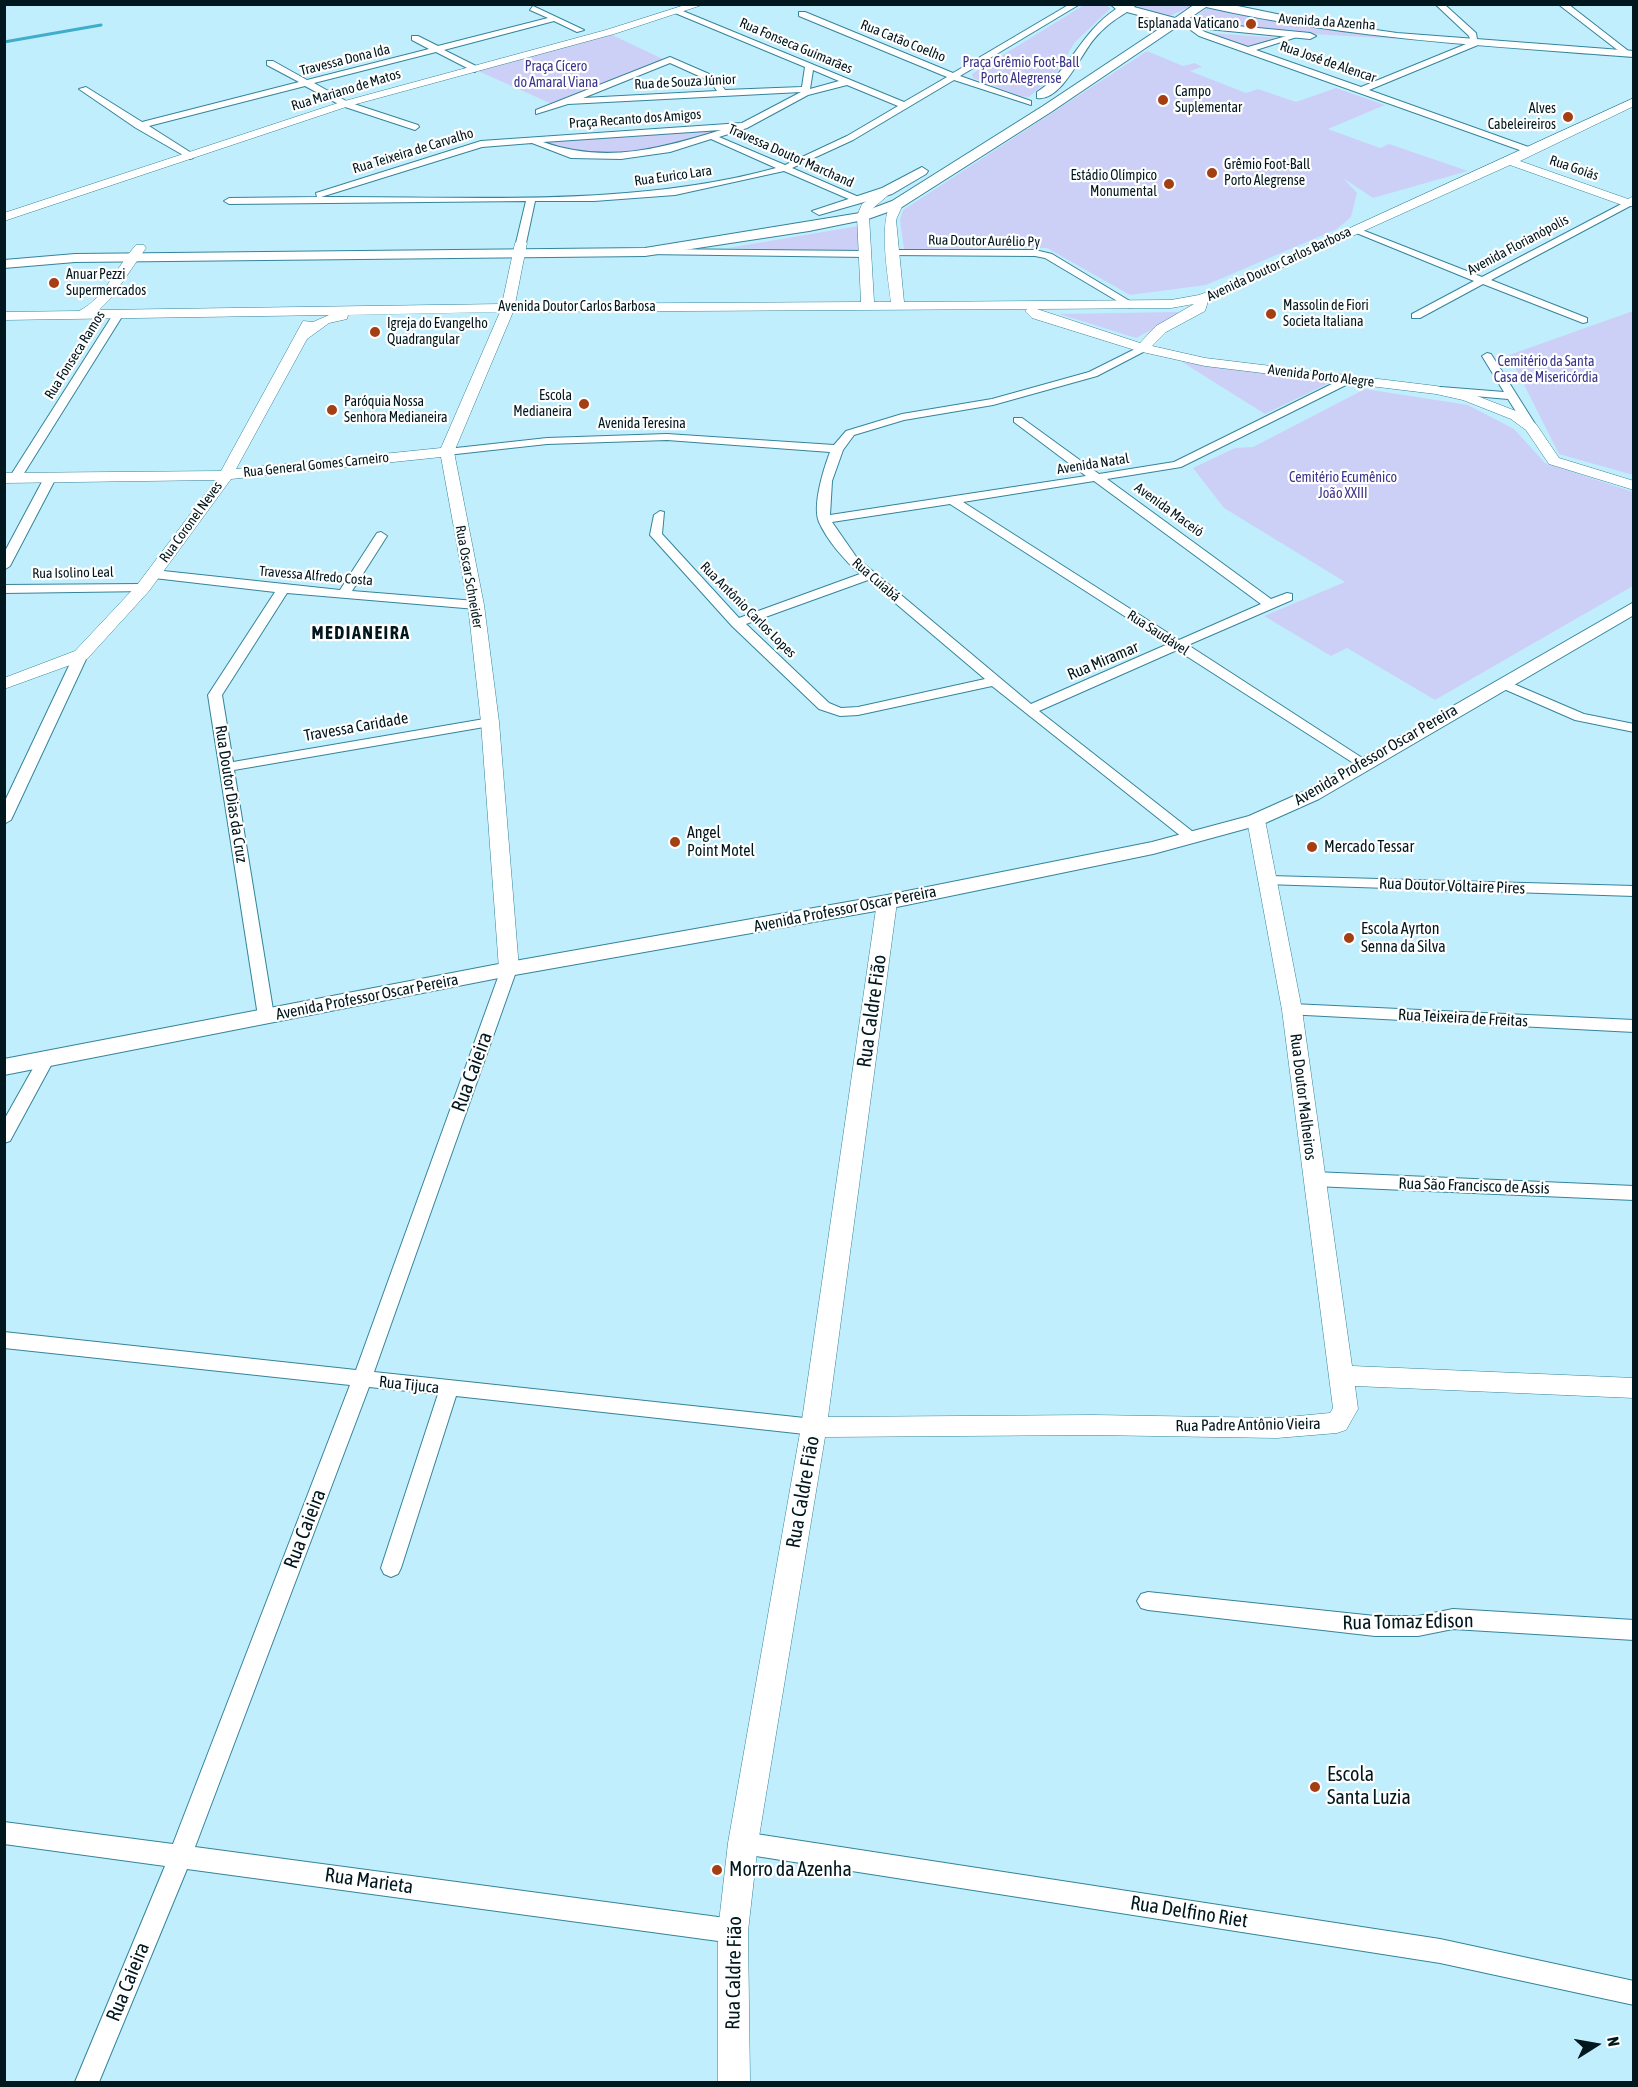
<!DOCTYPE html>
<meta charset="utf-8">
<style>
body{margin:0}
#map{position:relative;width:1638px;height:2087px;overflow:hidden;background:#c1eefd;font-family:"Asap Condensed",sans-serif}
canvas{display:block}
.frame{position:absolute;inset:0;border:6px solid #00171e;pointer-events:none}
.north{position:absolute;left:1566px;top:2015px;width:60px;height:60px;-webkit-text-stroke:4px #fff;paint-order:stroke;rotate:79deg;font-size:16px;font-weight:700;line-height:24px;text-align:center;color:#00171e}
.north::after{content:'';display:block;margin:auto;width:21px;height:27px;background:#00171e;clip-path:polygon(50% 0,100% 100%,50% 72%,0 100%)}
</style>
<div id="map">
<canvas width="1638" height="2087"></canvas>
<div class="frame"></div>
<div class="north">N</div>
</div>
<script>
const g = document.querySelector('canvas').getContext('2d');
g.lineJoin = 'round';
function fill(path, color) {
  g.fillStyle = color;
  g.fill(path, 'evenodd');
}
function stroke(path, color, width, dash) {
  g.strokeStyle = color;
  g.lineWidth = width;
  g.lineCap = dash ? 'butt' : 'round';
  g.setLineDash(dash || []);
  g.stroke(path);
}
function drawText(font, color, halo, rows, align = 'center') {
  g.font = font + ' "Asap Condensed",sans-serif';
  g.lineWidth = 4.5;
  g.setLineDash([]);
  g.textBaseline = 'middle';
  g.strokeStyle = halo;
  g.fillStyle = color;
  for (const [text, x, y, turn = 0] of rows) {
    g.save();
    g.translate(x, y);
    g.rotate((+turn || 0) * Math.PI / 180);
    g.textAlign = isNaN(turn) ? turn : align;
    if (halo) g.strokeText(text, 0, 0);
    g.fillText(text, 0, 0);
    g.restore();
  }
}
const green = new Path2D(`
 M 1138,4 L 1190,4 L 1191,6 L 1170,16 L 1139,9 Z
 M 1084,5 L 1105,5 L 1111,8 L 1075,42 L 1056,73 L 1029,97 L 1020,96 L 973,78 L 972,74 Z
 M 1209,7 L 1310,27 L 1400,39 L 1294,33 L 1189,21 Z
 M 1210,33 L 1281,38 L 1286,40 L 1257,50 Z
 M 610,34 L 665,60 L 552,104 L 478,71 Z
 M 1147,51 L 1183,66 L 1195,63 L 1202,67 L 1190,71 L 1246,93 L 1258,89 L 1296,102 L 1336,88 L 1385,105 L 1328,129 L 1380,148 L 1389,144 L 1468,171 L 1373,198 L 1343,178 L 1357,193 L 1351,217 L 1337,229 L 1206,285 L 1130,295 L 1047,248 L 904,249 L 900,220 L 903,210 Z
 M 726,130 C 678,144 624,161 574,153 C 564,151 553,145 543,142 Z
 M 858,226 L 860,251 L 728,248 Z
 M 1633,311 L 1634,311 L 1633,475 L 1559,454 L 1509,355 Z
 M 1177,312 L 1181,314 L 1136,338 L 1059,314 Z
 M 1182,362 L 1331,382 L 1265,414 Z
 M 1365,389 L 1468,405 L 1514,429 L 1545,463 L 1633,492 L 1633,586 L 1435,700 L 1347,648 L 1331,656 L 1264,616 L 1345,582 L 1224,508 L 1193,468 L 1235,448 L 1253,447 Z`);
const stream = new Path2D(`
 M 4,42 L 101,25`);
const minor = new Path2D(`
 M 1070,4 L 1080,4 L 960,76 L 1031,101 L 1031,105 L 954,80 L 853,140 L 792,168 L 861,198 L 863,200 L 858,203 L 784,171 L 675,195 L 594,201 L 535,201 L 526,243 L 521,246 L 516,243 L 526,201 L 229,204 L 224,201 L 229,198 L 317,197 L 316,193 L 481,141 L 742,123 L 801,92 L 568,104 L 536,114 L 536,110 L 670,57 L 716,77 L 725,90 L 802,87 L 805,67 L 675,13 L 678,9 L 904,102 L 947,77 L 799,16 L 799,12 L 805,12 L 953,73 ZM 670,63 L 710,81 L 717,91 L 583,98 ZM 813,70 L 839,81 L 810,89 ZM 847,85 L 898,106 L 847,136 L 785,165 L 719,137 L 747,128 L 808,95 ZM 721,130 C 660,149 605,164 543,142 ZM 711,139 L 776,168 C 631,208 470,196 321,197 L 482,147 L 532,143 L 571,158 L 621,159 L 670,152 Z
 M 1435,4 L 1444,4 L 1476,33 L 1478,45 L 1369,90 L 1534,149 L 1534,153 L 1528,153 L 1199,36 L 1184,25 L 1191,23 L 1205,32 L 1248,47 L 1297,33 L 1297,37 L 1256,50 L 1361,87 L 1471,42 L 1469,36 Z
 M 1558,4 L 1568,4 L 1631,53 L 1624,55 Z
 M 533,6 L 584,30 L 577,32 L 554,21 L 444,50 L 478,67 L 475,72 L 436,52 L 314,83 L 348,102 L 418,125 L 419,127 L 415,130 L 342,106 L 305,86 L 149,126 L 193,154 L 193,158 L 190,159 L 136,128 L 79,89 L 86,87 L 142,122 L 299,82 L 267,65 L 267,61 L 273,61 L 307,80 L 429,49 L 412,40 L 412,36 L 418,36 L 438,46 L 548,18 L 530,10 Z
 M 1629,200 L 1634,203 L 1632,205 L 1491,280 L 1587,318 L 1587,322 L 1583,323 L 1483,284 L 1420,318 L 1412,318 L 1412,314 L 1474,281 L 1349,230 L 1357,228 L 1482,277 Z
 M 650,249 L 865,251 L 870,254 L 865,257 L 646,254 L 646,250 Z
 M 892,250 L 1035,250 L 1052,254 L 1138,306 L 1129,308 L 1045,258 L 1035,256 L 888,255 L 887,253 Z
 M 114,313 L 123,315 L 21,478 L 11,481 L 9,478 Z
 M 1143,345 L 1147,346 L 1147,350 L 1097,376 L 993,405 L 904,420 L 854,435 L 843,450 L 832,481 L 830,515 L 1086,476 L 1014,422 L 1014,418 L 1022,418 L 1099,474 L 1174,462 L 1346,377 L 1354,377 L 1354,381 L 1181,467 L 1107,479 L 1271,599 L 1287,593 L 1292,594 L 1292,600 L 1188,645 L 1370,763 L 1363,767 L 1358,766 L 1177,650 L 1039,711 L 1197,835 L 1199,838 L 1192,843 L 1187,841 L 992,686 L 858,715 L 840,716 L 819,709 L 732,626 L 650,535 L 654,515 L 660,511 L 664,512 L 662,534 L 739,618 L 860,574 C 845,561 827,540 819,522 C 812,505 824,468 830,452 L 667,440 L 547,444 L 447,455 L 441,452 L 447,449 L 547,438 L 667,434 L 834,445 L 846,431 L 902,414 L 992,399 L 1089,372 ZM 1094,481 L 1261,604 L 1179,640 L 963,502 ZM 950,504 L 1168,644 L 1031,704 L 857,558 L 832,522 ZM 868,580 L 985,679 L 858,707 L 841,708 L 829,703 L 746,624 Z
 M 1487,353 L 1491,354 L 1537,427 L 1535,429 L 1527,429 L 1508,399 L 1441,393 L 1435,390 L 1441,387 L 1504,392 L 1482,356 Z
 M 50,474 L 56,478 L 10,566 L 4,570 L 4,553 L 44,478 Z
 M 381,532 L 387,536 L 352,591 L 476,601 L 482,605 L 476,609 L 287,593 L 222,695 L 233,762 L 490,718 L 497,722 L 490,726 L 234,770 L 274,1016 L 266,1022 L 258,1016 L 208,695 L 275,592 L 154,578 L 148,574 L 154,570 L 340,590 L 377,533 Z
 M 143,584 L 149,588 L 148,591 L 4,593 L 4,585 Z
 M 81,651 L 88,655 L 11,820 L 4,824 L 4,803 L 74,655 Z
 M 1502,679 L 1584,714 L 1634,724 L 1634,732 L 1575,720 L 1497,686 L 1495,683 Z
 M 1270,876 L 1634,886 L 1634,896 L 1265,884 L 1262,881 Z
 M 509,964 L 517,969 L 374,1372 L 814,1419 L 821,1421 L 824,1427 L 821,1433 L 814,1435 L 456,1396 L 401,1568 L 398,1574 L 391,1577 L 384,1574 L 381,1568 L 438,1394 L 369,1387 L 195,1847 L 733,1919 L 741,1923 L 745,1931 L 741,1939 L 733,1943 L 187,1869 L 99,2082 L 75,2082 L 165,1866 L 4,1844 L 4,1822 L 173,1844 L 350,1385 L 4,1348 L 4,1332 L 356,1370 L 501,969 Z
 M 1292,1004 L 1634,1020 L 1634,1032 L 1286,1014 L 1284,1010 Z
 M 47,1052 L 55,1058 L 10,1141 L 4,1143 L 4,1120 L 41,1054 Z
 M 1314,1172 L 1634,1186 L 1634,1200 L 1314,1186 L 1308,1184 L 1305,1179 L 1308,1174 Z
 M 1148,1592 L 1375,1616 L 1418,1616 L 1453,1609 L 1634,1620 L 1634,1640 L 1453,1629 L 1418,1636 L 1375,1636 L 1148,1610 L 1141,1608 L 1137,1601 L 1141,1594 Z
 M 743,1832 L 1440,1939 L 1634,1981 L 1634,2005 L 1440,1963 L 743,1854 L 735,1851 L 731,1843 L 735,1835 Z`);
const tertiary = new Path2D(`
 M 688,4 L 705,4 L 614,34 L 349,106 L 4,221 L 4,213 L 341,102 L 606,30 Z
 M 1634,98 L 1634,106 L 1520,161 L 1628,199 L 1634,196 L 1633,206 L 1625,206 L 1510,165 L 1208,301 L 1205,311 L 1166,332 L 1152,346 L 1205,358 L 1436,386 L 1472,394 L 1521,413 L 1536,424 L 1559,458 L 1634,481 L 1634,490 L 1549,464 L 1526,430 L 1511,419 L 1463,400 L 1436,394 L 1205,366 L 1138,351 L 1032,318 L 1025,311 L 1027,309 L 513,312 L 454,452 L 484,605 L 499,722 L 519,969 L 516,974 L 502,974 L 499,969 L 481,722 L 468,605 L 441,457 L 231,479 L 149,591 L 87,659 L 4,689 L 4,678 L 75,651 L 137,585 L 216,480 L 4,483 L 4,473 L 221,471 L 303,321 L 313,322 L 329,315 L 4,320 L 4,312 L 79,311 C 106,297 116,267 136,245 L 144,245 L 146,248 L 112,297 L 99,310 L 502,304 L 515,243 L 521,239 L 527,243 L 515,304 L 861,302 L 857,216 L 862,204 L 887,187 L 893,191 L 872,209 L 869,216 L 874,302 L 891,302 C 889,282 875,207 897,200 L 903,204 L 896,220 L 904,302 L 1171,300 L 1199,295 L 1221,287 ZM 1194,304 L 1156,326 L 1140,343 L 1037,309 L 1171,308 ZM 500,312 L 441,448 L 236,469 L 307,339 L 329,323 L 347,319 L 348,315 Z
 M 1256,814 L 1265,820 L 1302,1010 L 1352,1366 L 1634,1378 L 1634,1398 L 1355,1386 L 1358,1409 L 1346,1430 L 1337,1433 L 1277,1438 L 1093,1435 L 825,1437 L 758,1843 L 748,1931 L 750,2082 L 718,2082 L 718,1931 L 728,1843 L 801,1427 L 877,902 L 880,898 L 894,898 L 897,902 L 828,1417 L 1093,1415 L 1277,1418 L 1330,1413 L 1333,1408 L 1282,1010 L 1247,820 Z`);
const secondary = new Path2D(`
 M 1136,4 L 1134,7 L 1175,18 L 1195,4 L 1228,4 L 1306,20 L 1397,33 L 1634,51 L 1634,57 C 1490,46 1347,39 1206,7 L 1185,21 L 1310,33 L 1316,36 L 1310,39 L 1178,26 L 1051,112 L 902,207 L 868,219 L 809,231 L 645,256 L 75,262 L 4,268 L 4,260 L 75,254 L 645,248 L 860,213 L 892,201 L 1043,106 L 1168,23 L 1127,12 C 1115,19 1103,28 1094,39 C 1081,54 1061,102 1037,98 L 1037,92 C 1071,70 1079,34 1116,9 L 1110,4 Z
 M 922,167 L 928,171 L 926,174 L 892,194 L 819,215 L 812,211 L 882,188 Z
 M 1634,602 L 1634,615 L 1319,799 L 1263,824 L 1153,854 L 887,909 L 509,976 L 4,1075 L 4,1059 L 509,962 L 887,895 L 1152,842 L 1249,816 L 1305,791 Z`);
const markers = [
 [1251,24,6,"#a43e13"],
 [1163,100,6,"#a43e13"],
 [1568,117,6,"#a43e13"],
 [1212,173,6,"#a43e13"],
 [1169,184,6,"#a43e13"],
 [54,283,6,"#a43e13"],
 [1271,314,6,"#a43e13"],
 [375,332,6,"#a43e13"],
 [584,404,6,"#a43e13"],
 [332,410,6,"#a43e13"],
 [675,842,6,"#a43e13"],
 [1312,847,6,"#a43e13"],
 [1349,938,6,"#a43e13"],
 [1315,1787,6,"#a43e13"],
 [717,1870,6,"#a43e13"]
];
const farStreetnames = [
 ["Avenida da Azenha",1327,22,4],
 ["Rua Catão Coelho",903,41,22],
 ["Rua Fonseca Guimarães",796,46,23],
 ["Travessa Dona Ida",345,60,-14],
 ["Rua José de Alencar",1328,62,19],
 ["Rua de Souza Júnior",685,82,-3],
 ["Rua Mariano de Matos",346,90,-17],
 ["Praça Recanto dos Amigos",635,119,-4],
 ["Rua Teixeira de Carvalho",413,151,-17],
 ["Travessa Doutor Marchand",791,156,24],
 ["Rua Goiás",1574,168,19],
 ["Rua Eurico Lara",673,176,-8],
 ["Rua Doutor Aurélio Py",984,241,1],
 ["Avenida Florianópolis",1518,245,-28],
 ["Avenida Doutor Carlos Barbosa",1279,264,-25],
 ["Avenida Doutor Carlos Barbosa",577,307],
 ["Rua Fonseca Ramos",75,355,-58],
 ["Avenida Porto Alegre",1321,376,7],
 ["Avenida Teresina",642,424],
 ["Avenida Natal",1093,464,-9],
 ["Rua General Gomes Carneiro",316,465,-6],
 ["Avenida Maceió",1169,510,36],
 ["Rua Coronel Neves",191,522,-54],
 ["Rua Isolino Leal",73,573,-1],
 ["Travessa Alfredo Costa",316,576,5],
 ["Rua Oscar Schneider",469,577,80],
 ["Rua Cuiabá",876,580,41],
 ["Rua Antônio Carlos Lopes",748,610,45],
 ["Rua Saudável",1158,633,33]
];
const farPoinames = [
 ["Esplanada Vaticano",1239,24,"right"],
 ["Campo",1175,92],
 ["Suplementar",1175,108],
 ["Alves",1556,109,"right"],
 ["Cabeleireiros",1556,125,"right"],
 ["Grêmio Foot-Ball",1224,165],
 ["Porto Alegrense",1224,181],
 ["Estádio Olímpico",1157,176,"right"],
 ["Monumental",1157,192,"right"],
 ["Anuar Pezzi",66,275],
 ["Supermercados",66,291],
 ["Massolin de Fiori",1283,306],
 ["Societa Italiana",1283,322],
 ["Igreja do Evangelho",387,324],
 ["Quadrangular",387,340],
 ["Escola",572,396,"right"],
 ["Medianeira",572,412,"right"],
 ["Paróquia Nossa",344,402],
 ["Senhora Medianeira",344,418]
];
const farParknames = [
 ["Praça Grêmio Foot-Ball",1021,63],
 ["Porto Alegrense",1021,79],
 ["Praça Cícero",556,67],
 ["do Amaral Viana",556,83],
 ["Cemitério da Santa",1546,362],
 ["Casa de Misericórdia",1546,378],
 ["Cemitério Ecumênico",1343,478],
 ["João XXIII",1343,494]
];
const streetNames = [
 ["Rua Miramar",1103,661,-23],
 ["Travessa Caridade",356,727,-10],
 ["Avenida Professor Oscar Pereira",1376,755,-30],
 ["Rua Doutor Dias da Cruz",231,794,81],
 ["Rua Doutor Voltaire Pires",1452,886,2],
 ["Avenida Professor Oscar Pereira",845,909,-11],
 ["Avenida Professor Oscar Pereira",367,997,-11],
 ["Rua Teixeira de Freitas",1463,1018,3],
 ["Rua Doutor Malheiros",1303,1097,83],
 ["Rua São Francisco de Assis",1474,1186,2],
 ["Rua Tijuca",409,1385,6],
 ["Rua Padre Antônio Vieira",1248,1425,-1]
];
const poiNames = [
 ["Angel",687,833],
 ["Point Motel",687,851],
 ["Mercado Tessar",1324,847],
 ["Escola Ayrton",1361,929],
 ["Senna da Silva",1361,947]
];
const farDistrictnames = [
 ["MEDIANEIRA",361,633]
];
const nearStreetnames = [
 ["Rua Caldre Fião",872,1011,-82],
 ["Rua Caieira",472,1072,-70],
 ["Rua Caldre Fião",803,1492,-80],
 ["Rua Caieira",305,1529,-69],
 ["Rua Tomaz Edison",1408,1622,-1],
 ["Rua Marieta",369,1881,8],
 ["Rua Delfino Riet",1189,1912,9],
 ["Rua Caldre Fião",734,1973,-89],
 ["Rua Caieira",128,1982,-68]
];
const nearPoinames = [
 ["Escola",1327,1775],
 ["Santa Luzia",1327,1798],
 ["Morro da Azenha",729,1870]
];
fill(green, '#ccd0f7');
stroke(stream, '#41adcc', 3);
stroke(minor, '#34849b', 2);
stroke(tertiary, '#34849b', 1);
stroke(secondary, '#34849b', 2);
fill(minor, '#fff');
fill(tertiary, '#fff');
fill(secondary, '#fff');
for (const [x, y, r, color] of markers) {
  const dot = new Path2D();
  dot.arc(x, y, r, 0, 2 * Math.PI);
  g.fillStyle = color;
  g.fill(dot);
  stroke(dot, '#fff', 2);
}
drawText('14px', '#00171e', '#fff', farStreetnames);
drawText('14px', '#00171e', '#fff', farPoinames, 'left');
drawText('14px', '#3a358a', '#fff', farParknames);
drawText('16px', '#00171e', '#fff', streetNames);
drawText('16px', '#00171e', '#fff', poiNames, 'left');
g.letterSpacing = '1.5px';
drawText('bold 18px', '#00171e', '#fff', farDistrictnames);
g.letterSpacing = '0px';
drawText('20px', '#00171e', '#fff', nearStreetnames);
drawText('20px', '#00171e', '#fff', nearPoinames, 'left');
</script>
